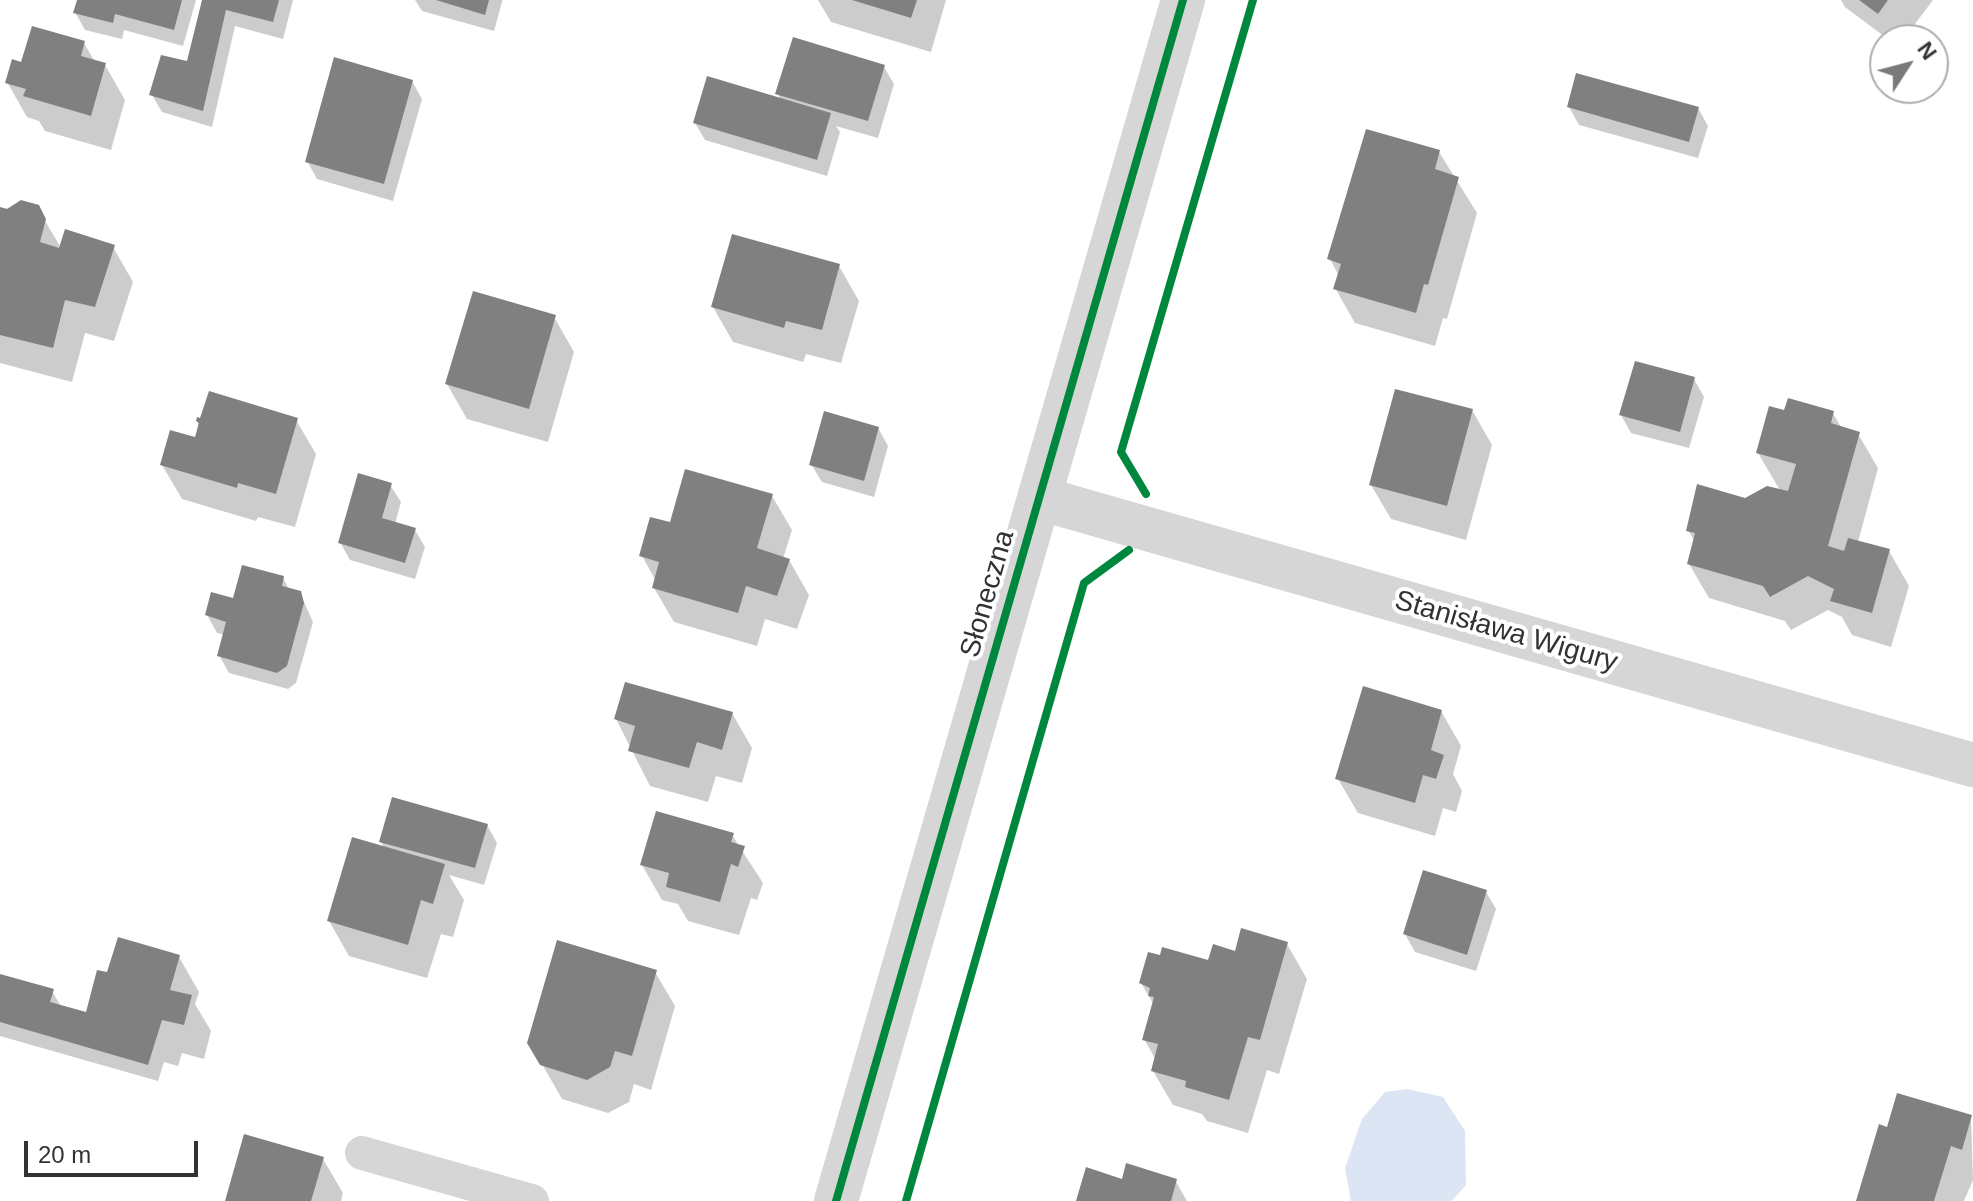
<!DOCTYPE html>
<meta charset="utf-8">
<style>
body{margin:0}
#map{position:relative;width:1973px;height:1201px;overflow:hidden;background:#fff;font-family:Arial,sans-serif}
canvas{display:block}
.north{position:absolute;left:1869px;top:24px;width:80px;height:80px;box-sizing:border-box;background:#fff;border:2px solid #adadad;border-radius:50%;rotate:54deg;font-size:22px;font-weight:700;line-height:32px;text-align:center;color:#323232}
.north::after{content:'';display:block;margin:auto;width:28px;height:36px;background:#7a7a7a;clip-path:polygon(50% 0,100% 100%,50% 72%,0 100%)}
.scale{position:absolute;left:24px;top:1141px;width:174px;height:36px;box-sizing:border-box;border:4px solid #323232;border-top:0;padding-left:10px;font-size:24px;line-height:28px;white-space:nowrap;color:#323232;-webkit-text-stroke:6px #fff;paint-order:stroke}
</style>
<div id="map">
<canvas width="1973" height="1201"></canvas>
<div class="north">N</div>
<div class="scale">20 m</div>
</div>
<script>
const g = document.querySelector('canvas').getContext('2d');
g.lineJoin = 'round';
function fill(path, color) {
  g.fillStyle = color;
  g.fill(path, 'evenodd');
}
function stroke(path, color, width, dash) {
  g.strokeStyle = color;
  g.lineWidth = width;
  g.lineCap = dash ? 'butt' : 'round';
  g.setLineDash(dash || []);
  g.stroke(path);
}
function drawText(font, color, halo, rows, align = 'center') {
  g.font = font + ' Arial,sans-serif';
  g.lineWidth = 8;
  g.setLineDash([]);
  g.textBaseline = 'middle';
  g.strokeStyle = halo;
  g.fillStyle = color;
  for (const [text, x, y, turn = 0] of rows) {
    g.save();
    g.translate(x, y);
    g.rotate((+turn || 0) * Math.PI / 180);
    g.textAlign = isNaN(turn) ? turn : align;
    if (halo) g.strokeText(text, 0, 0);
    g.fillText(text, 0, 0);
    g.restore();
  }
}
const water = new Path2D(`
 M 1407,1089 L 1443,1097 L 1465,1131 L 1466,1185 L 1452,1201 L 1351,1201 L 1345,1168 L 1362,1119 L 1385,1092 Z`);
const shadow = new Path2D(`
 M 79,0 L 196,0 L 183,46 L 124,30 L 122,39 L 85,30 L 75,12 Z
 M 204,0 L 293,0 L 283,39 L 235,26 L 212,127 L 162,112 L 152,95 L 188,63 Z
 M 415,0 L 502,0 L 502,2 L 494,31 L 422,11 Z
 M 818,0 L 951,0 L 946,0 L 931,52 L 831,22 Z
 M 1841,0 L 1933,0 L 1903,40 L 1889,40 L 1845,7 Z
 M 84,43 L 95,62 L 105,65 L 125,100 L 111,150 L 45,131 L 39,121 L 27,117 L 7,82 L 22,65 Z
 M 884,67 L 894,84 L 878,138 L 836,126 L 840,132 L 827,176 L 705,140 L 695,123 L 781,100 L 778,94 Z
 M 412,81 L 422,99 L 393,201 L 317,179 L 307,161 Z
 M 1569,107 L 1698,108 L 1708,126 L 1698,158 L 1579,125 Z
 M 1439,152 L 1477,213 L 1447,319 L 1443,318 L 1435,346 L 1355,323 L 1335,288 L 1339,276 L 1330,259 Z
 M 37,207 L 61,248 L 113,247 L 133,282 L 114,341 L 85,333 L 72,382 L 0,363 L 0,209 Z
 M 839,266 L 859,301 L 841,363 L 806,354 L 803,362 L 733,342 L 713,307 Z
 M 554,317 L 574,352 L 548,442 L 467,419 L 447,384 Z
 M 1694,379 L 1704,397 L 1689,448 L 1631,433 L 1621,415 Z
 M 1472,410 L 1492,445 L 1466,540 L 1391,519 L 1371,485 Z
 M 1786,413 L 1833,413 L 1842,429 L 1858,434 L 1878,468 L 1858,542 L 1889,551 L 1909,586 L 1891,647 L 1852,635 L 1842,617 L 1828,610 L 1791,630 L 1785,621 L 1709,598 L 1689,564 L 1695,542 L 1688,530 L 1745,500 L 1781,492 L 1758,453 Z
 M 296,420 L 316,454 L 295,527 L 258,517 L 256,521 L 182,499 L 162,465 L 197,440 L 198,421 Z
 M 878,428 L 888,446 L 874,497 L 822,482 L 811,464 Z
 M 390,485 L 401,502 L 395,524 L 415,530 L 425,547 L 415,579 L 350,560 L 340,542 Z
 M 772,496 L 792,530 L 783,559 L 789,560 L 809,595 L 797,629 L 765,619 L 757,646 L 674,622 L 654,588 L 656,581 L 642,556 L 671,524 Z
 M 283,578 L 290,591 L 300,593 L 313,622 L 296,683 L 288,689 L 229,673 L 219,655 L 225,635 L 217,633 L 207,615 Z
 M 1441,711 L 1461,746 L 1453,774 L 1462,791 L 1456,812 L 1443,808 L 1435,836 L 1358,813 L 1338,779 Z
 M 732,713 L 752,748 L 742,783 L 716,776 L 708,802 L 650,786 L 616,719 Z
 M 487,825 L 497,843 L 484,885 L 449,875 L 464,900 L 453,937 L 441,934 L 427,978 L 349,956 L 329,921 L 385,849 L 381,842 Z
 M 732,835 L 763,883 L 757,900 L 751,898 L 739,935 L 688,921 L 678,904 L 662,900 L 642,865 Z
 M 1486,892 L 1496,909 L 1476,971 L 1415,952 L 1405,934 Z
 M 1287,944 L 1307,979 L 1279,1074 L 1267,1070 L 1248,1133 L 1207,1121 L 1202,1114 L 1173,1105 L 1153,1071 L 1156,1060 L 1144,1039 L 1154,1005 L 1141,983 L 1236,954 Z
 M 179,957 L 199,992 L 195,1004 L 211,1031 L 204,1059 L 182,1053 L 178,1066 L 164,1062 L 158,1081 L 0,1036 L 0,977 L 52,991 L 62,1008 L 90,1016 L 109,975 Z
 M 655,972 L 675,1006 L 651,1090 L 634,1084 L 629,1102 L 608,1113 L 562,1099 L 530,1043 Z
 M 1971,1117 L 1973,1180 L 1964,1201 L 1859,1201 L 1888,1129 Z
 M 323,1159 L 343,1193 L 341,1201 L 227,1201 Z
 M 1175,1180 L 1187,1201 L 1078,1201 L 1123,1181 Z`);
const building = new Path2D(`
 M 77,0 L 182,0 L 174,30 L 115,14 L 113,23 L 73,13 Z
 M 202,0 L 279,0 L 273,22 L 226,10 L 203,111 L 149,95 L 161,55 L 187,61 Z
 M 436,0 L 489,0 L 485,15 Z
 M 852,0 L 917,0 L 911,18 Z
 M 1859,0 L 1888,0 L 1878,14 Z
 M 32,26 L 85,41 L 81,56 L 106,63 L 91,116 L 23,96 L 26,89 L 5,83 L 12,59 L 21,62 Z
 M 793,37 L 885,65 L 868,121 L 775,94 Z
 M 334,57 L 413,80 L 384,184 L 305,162 Z
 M 1576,73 L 1699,107 L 1689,142 L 1567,107 Z
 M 707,76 L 831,113 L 817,160 L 693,123 Z
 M 1366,129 L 1440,150 L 1435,169 L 1459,177 L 1428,285 L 1424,284 L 1416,313 L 1333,289 L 1341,264 L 1327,259 Z
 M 21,200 L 39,205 L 46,219 L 40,242 L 59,248 L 65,229 L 115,245 L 95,307 L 65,300 L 53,348 L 0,335 L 0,207 L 7,209 Z
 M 732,234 L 840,264 L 822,330 L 786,321 L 784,328 L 711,307 Z
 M 473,291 L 556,315 L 529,409 L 445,384 Z
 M 1635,361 L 1695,377 L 1680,432 L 1619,415 Z
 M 1395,389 L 1473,409 L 1447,506 L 1369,485 Z
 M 209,391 L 298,418 L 276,494 L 238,483 L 237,488 L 160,465 L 170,430 L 195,437 L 199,423 L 196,421 L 197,417 L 200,418 Z
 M 1788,398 L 1834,411 L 1831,423 L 1860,432 L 1828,546 L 1844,551 L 1848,538 L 1890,549 L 1872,613 L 1830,601 L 1834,589 L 1808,576 L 1770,597 L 1763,586 L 1687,564 L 1695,533 L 1686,531 L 1697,484 L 1745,498 L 1767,486 L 1788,491 L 1796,464 L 1756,453 L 1769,406 L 1784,410 Z
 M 824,411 L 879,427 L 864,481 L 809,465 Z
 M 685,469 L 773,494 L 757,548 L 790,559 L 777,596 L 746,586 L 738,613 L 652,588 L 659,562 L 639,556 L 650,517 L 670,522 Z
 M 358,473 L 392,483 L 382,518 L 416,528 L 405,563 L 338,543 Z
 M 242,565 L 284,576 L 282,586 L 301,591 L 304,603 L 287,666 L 277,673 L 217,656 L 226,622 L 205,615 L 211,592 L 233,598 Z
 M 625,682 L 733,712 L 722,750 L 697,742 L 689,768 L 628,751 L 635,726 L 614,719 Z
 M 1363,686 L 1442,710 L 1431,750 L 1444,755 L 1436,779 L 1423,775 L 1415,803 L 1335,779 Z
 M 392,797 L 488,824 L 475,868 L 379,842 Z
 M 656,811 L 734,833 L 731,842 L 745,846 L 738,867 L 731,864 L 720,902 L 666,887 L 669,873 L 640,865 Z
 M 352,837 L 445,864 L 433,904 L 421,900 L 408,945 L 327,921 Z
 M 1423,870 L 1487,890 L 1467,955 L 1403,934 Z
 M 1241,928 L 1288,942 L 1260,1040 L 1248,1037 L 1229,1100 L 1185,1087 L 1186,1081 L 1151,1071 L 1158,1044 L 1142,1040 L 1154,997 L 1148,996 L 1150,988 L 1139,983 L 1148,952 L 1160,955 L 1162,947 L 1208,960 L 1213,944 L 1235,951 Z
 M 118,937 L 180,955 L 170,990 L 192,995 L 184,1025 L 162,1020 L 148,1065 L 0,1022 L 0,974 L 54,989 L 50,1002 L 86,1012 L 97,970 L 107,972 Z
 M 557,940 L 657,970 L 632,1056 L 615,1051 L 610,1067 L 587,1080 L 540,1065 L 527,1043 Z
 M 1897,1093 L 1972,1115 L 1962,1150 L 1951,1146 L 1934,1201 L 1856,1201 L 1879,1124 L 1887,1127 Z
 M 244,1134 L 324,1157 L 311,1201 L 225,1201 Z
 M 1126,1163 L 1177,1179 L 1171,1201 L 1076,1201 L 1086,1167 L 1122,1179 Z`);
const lane = new Path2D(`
 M 362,1153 L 532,1201`);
const street = new Path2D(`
 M 1039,498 L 1973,765
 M 836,1201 L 1183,0`);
const cycleway = new Path2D(`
 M 1146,494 L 1121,452 L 1253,0
 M 836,1201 L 1183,0
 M 906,1201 L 1084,583 L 1129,550`);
const streetNames = [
 ["Słoneczna",988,594,-74],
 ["Stanisława Wigury",1506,632,16]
];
fill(water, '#dce5f3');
fill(shadow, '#0003');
fill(building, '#808080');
stroke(lane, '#d6d6d6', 34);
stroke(street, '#d6d6d6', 44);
stroke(cycleway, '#00873e', 8);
drawText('28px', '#323232', '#fff', streetNames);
</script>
